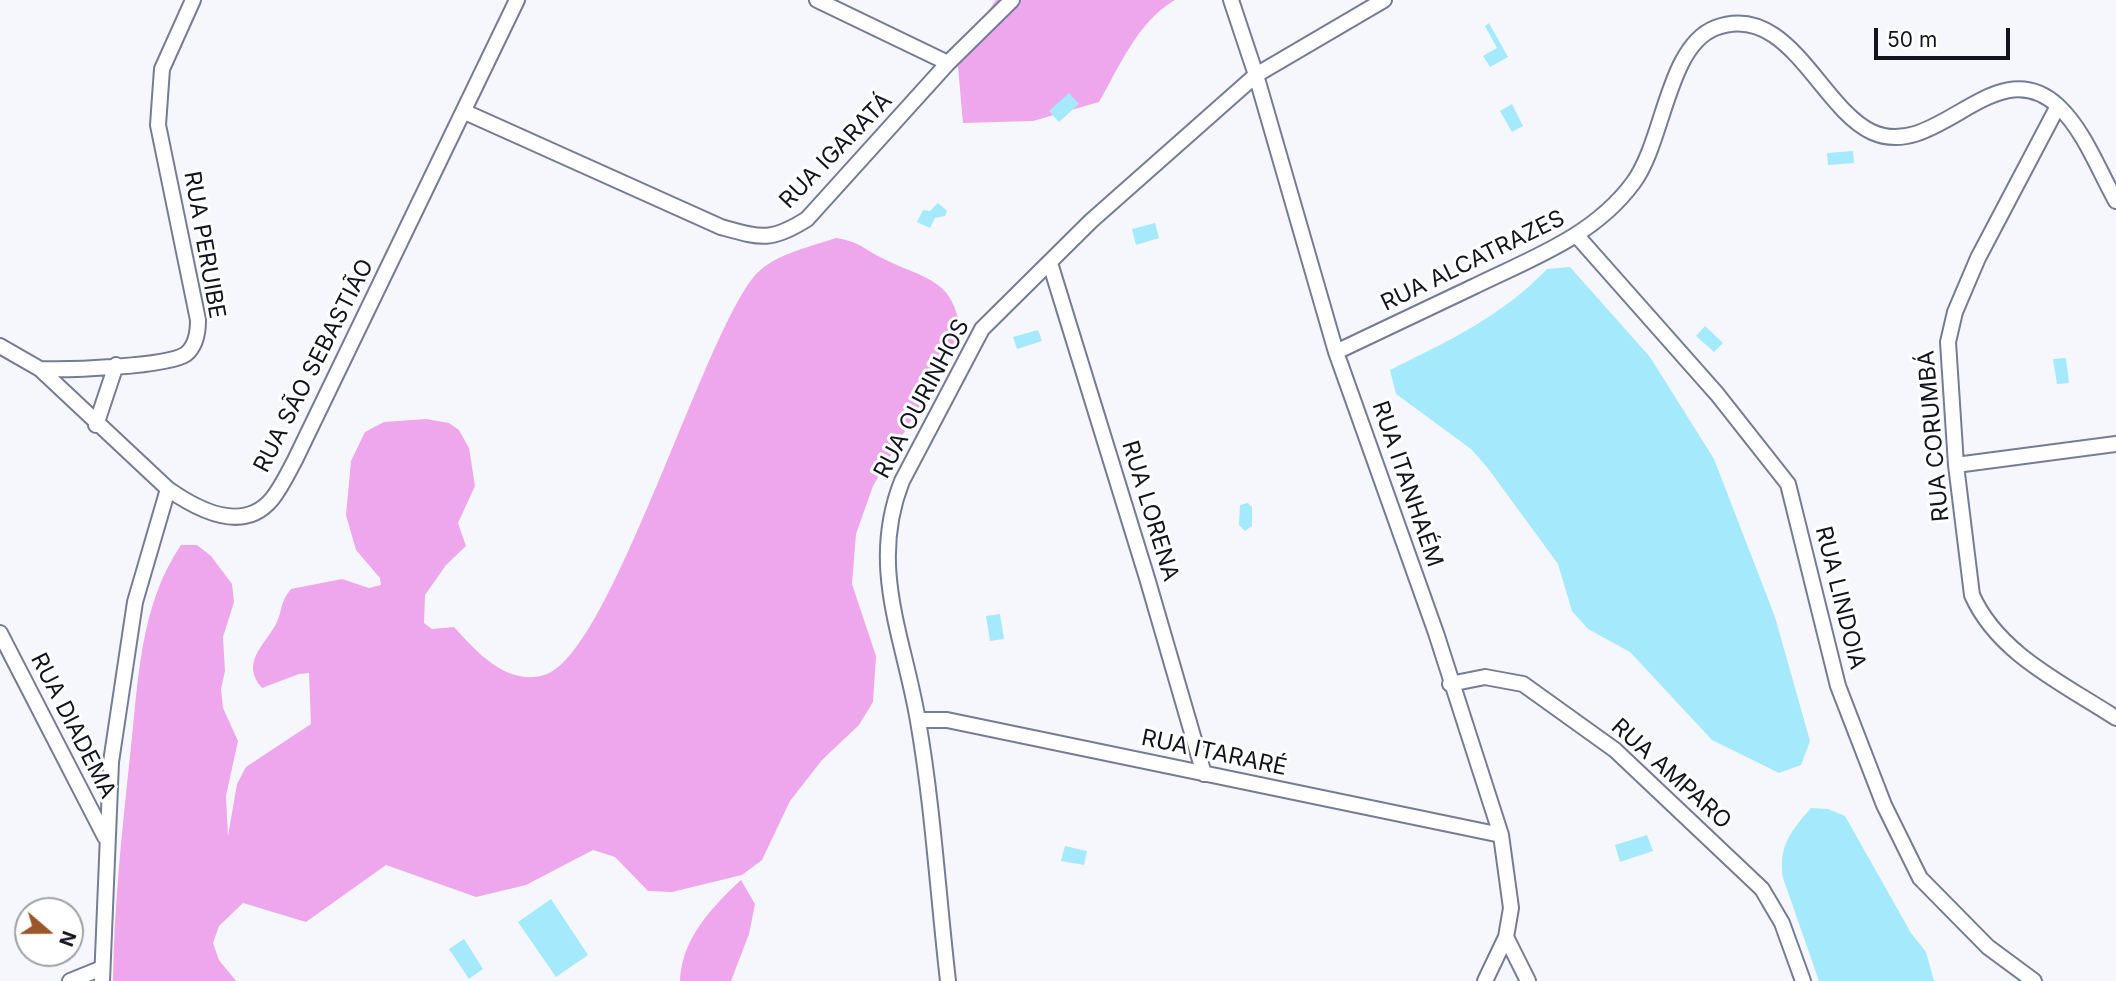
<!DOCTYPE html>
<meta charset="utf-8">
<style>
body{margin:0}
#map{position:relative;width:2116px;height:981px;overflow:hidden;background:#f5f7fd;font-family:Inter,sans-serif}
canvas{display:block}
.north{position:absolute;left:14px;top:897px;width:70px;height:70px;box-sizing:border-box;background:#fff;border:2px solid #a0a1a5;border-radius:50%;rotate:110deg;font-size:19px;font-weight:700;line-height:28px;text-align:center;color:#12151f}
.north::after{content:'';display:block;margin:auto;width:24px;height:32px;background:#9c562b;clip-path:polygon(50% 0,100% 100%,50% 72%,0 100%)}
.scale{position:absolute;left:1874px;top:28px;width:136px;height:32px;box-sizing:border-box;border:4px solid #12151f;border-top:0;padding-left:9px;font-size:21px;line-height:24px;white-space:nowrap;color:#12151f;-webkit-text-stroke:5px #fff;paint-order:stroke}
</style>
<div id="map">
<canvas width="2116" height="981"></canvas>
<div class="north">N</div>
<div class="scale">50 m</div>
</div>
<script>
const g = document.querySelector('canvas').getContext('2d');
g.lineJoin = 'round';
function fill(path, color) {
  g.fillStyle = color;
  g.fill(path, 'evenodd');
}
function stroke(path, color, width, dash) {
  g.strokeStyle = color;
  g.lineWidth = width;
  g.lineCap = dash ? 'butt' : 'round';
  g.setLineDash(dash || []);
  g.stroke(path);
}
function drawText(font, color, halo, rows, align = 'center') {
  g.font = font + ' Inter,sans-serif';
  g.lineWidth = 6;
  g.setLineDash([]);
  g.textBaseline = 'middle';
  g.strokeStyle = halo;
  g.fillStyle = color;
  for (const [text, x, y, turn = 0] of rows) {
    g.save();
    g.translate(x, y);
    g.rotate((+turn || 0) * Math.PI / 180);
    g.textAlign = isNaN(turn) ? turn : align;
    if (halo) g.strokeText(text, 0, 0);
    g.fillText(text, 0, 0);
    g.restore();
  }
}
const forest = new Path2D(`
 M 996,0 L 1175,0 C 1138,21 1120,66 1099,102 L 1033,121 L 963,123 L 957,55 Z
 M 836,238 C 860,242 861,247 880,257 C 924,280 954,276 961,334 L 873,486 L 856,534 L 852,584 L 876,656 L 873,702 L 859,725 L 822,760 L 790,801 L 762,860 L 742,875 L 672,892 L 648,891 L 615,857 L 593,850 L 526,885 L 476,897 L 386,865 L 306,922 L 243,903 L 219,926 L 213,943 L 219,960 L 236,981 L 113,981 C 114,906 122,831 130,756 C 138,685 139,606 181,545 L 197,545 L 211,556 L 232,584 L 234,602 L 223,637 L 225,671 L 221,689 L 223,708 L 238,741 L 226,796 L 228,836 L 237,784 L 246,767 L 311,724 L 309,673 L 299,674 L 262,688 C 240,663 264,646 276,624 C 283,610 279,604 291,589 L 342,579 L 369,588 L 381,585 L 380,578 L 356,550 L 346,515 L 351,461 L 365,432 L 384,422 L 426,419 L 449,423 L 459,430 L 469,448 L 475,486 L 458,523 L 466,546 L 446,565 L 425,595 L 424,623 L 432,629 L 454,627 C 477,652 508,688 547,674 C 610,651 700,347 752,279 C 771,254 808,248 836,238 Z
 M 741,880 L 755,904 L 749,934 L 731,981 L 680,981 C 681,939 712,907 741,880 Z`);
const water = new Path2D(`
 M 1489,23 L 1508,57 L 1490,67 L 1483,56 L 1497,48 L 1485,26 Z
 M 1069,93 L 1079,104 L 1059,122 L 1049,111 Z
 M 1512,104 L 1523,126 L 1512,132 L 1500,111 Z
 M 1853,151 L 1854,163 L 1828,165 L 1827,153 Z
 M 938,203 L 947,211 L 945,216 L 935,218 L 930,228 L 917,222 L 923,210 L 930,211 Z
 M 1155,223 L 1159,238 L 1136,245 L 1132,229 Z
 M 1570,267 L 1650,357 L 1714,459 L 1775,617 L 1810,741 L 1801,765 L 1779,773 L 1712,740 L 1630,652 L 1588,629 L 1572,611 L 1558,564 L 1487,467 L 1471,449 L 1396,394 L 1390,370 C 1446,342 1503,316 1547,269 Z
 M 1705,326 L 1723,343 L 1714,352 L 1696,336 Z
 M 1038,330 L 1042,341 L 1017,349 L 1013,337 Z
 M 2066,358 L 2069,383 L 2057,384 L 2053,359 Z
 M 1248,503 L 1252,507 L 1252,526 L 1245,531 L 1239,525 L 1240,505 Z
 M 1000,614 L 1004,639 L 990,641 L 986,616 Z
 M 1811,808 L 1828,809 L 1845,816 L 1911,933 L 1926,952 L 1934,981 L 1819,981 L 1783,878 C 1778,846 1791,831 1811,808 Z
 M 1647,835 L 1653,851 L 1620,862 L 1615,845 Z
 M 1065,846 L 1087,851 L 1084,865 L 1061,861 Z
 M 551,899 L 588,955 L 556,977 L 518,922 Z
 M 464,939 L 483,969 L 469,979 L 449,949 Z`);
const street = new Path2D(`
 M 817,0 L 948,63
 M 1231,0 L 1256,75 L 1336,352 L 1436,633 L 1501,835 L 1511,908 L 1506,937 L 1485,981
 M 2058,106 L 1978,258 L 1955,312 L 1948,342 L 1956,465 L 1972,595 C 1998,654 2064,684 2116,718
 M 465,112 L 721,227 C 761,238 771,242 807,219 L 948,63 L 1012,0
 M 1578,237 L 1717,394 L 1788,484 L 1838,686 L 1884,805 L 1920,878 L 1988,947 L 2034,981
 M 1050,263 L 1147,578 L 1204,774
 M 0,346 L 40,369 L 168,489
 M 1336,352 C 1383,330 1429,308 1475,286 C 1532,258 1594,236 1633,183 C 1664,142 1667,47 1715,28 C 1788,0 1820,108 1872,132 C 1937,162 1995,48 2058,106 C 2084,130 2099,171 2116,201
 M 40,369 C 66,370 168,367 186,354 C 196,346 198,332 198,320 L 158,125 L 162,69 L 193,0
 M 96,425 L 116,365
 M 1956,465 L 2116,444
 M 0,633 L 105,837
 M 1450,684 L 1485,677 L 1523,684 L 1615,750 L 1762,889 L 1782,923 L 1803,981
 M 918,720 L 947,720 L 1501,835
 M 1506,937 L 1528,981
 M 70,981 L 102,968
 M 102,981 L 111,762 L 135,602 L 168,489 C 198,510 243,534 272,499 C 281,488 288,473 295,460 L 517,0
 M 948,981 C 938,895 933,807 918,721 C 904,637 868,567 902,481 L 982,329 L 1091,221 L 1256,75 L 1384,0`);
const streetNames = [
 ["RUA IGARATÁ",836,151,-46],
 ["RUA PERUIBE",204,245,80],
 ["RUA ALCATRAZES",1473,261,-26],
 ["RUA SÃO SEBASTIÃO",314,366,-63],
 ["RUA OURINHOS",922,399,-62],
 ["RUA CORUMBÁ",1934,436,-95],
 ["RUA ITANHAÉM",1407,484,71],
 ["RUA LORENA",1150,511,73],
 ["RUA LINDOIA",1840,598,76],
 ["RUA DIADEMA",73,726,63],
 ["RUA ITARARÉ",1214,753,12],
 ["RUA AMPARO",1671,774,42]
];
fill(forest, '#eea7ec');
fill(water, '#a5e9fc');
stroke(street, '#747c97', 18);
stroke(street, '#fff', 14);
drawText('23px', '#12151f', '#fff', streetNames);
</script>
